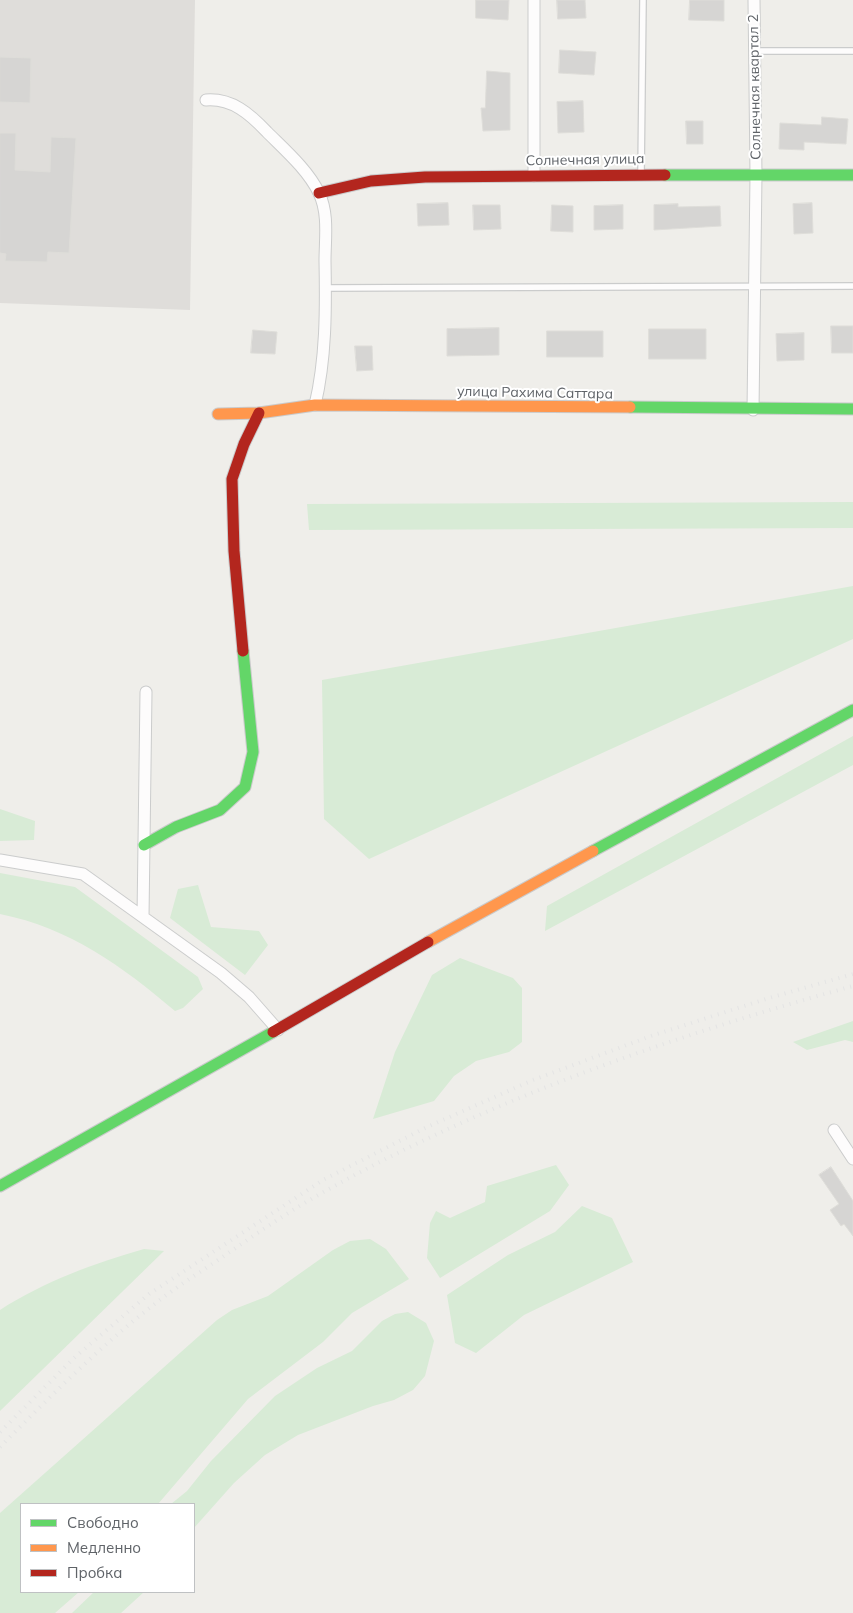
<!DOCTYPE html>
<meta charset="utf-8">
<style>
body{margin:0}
#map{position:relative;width:853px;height:1613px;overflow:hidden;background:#efeeea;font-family:Mulish,sans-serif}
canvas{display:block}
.legend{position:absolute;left:20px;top:1503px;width:175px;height:90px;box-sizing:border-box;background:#fff;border:1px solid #bfc1c3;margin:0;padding:6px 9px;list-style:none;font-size:15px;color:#5f6368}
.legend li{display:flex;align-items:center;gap:10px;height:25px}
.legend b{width:25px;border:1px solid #bfc1c3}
</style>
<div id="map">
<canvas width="853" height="1613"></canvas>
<ul class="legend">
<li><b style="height:6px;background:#63d668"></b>Свободно</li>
<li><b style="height:6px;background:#ff974d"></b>Медленно</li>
<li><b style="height:6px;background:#b3261e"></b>Пробка</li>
</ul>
</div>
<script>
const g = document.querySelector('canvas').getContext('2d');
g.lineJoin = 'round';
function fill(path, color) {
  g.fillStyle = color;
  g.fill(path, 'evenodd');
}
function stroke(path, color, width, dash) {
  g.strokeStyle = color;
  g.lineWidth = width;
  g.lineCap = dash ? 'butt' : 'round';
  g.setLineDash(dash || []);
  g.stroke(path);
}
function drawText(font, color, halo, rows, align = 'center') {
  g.font = font + ' Mulish,sans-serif';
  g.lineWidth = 4;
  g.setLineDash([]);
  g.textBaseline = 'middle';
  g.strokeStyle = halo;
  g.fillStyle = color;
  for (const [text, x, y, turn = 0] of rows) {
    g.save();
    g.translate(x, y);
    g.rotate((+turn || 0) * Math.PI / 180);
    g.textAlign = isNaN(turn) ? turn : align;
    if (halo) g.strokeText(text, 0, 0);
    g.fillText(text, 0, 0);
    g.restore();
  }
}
const industrial = new Path2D(`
 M 0,0 L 195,0 L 190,310 L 0,303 Z`);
const green = new Path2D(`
 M 853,502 L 853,528 L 309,530 L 307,504 Z
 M 853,586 L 853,639 L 369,859 L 324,819 L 322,680 Z
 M 853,736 L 853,765 L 545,931 L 547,906 Z
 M 0,809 L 35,821 L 34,840 L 0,841 Z
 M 0,873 L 75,887 L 198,977 L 203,989 L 183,1008 L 175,1011 C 122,966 70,928 0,914 Z
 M 198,885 L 211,927 L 259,931 L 268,945 L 245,975 L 170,918 L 178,889 Z
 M 460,958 L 513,978 L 522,988 L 522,1042 L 509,1052 L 476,1061 L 454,1076 L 434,1101 L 373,1119 L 395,1052 L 432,975 Z
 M 853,1021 L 853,1042 L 845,1040 L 807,1050 L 793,1042 Z
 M 556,1165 L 569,1185 L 550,1211 L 440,1278 L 427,1258 L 430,1223 L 436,1211 L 450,1218 L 485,1202 L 487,1186 Z
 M 582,1206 L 612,1218 L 633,1262 L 524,1315 L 476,1353 L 455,1343 L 447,1295 L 508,1255 L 555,1232 Z
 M 370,1239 L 386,1249 L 409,1279 L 352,1313 L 323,1342 L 248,1399 L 158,1504 L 21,1504 L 21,1592 L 79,1592 L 55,1613 L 0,1613 L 0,1513 L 217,1320 L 232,1310 L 268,1296 L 333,1250 L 350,1241 Z
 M 144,1249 L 164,1251 L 0,1411 L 0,1310 C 43,1282 95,1263 144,1249 Z
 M 408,1312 L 426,1323 L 434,1341 L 425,1376 L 413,1390 L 394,1400 L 373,1406 L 298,1435 L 265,1455 L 234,1483 L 194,1528 L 194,1504 L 171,1504 L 187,1491 L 211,1461 L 275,1396 L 317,1368 L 352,1351 L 382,1321 L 395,1314 Z
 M 94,1592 L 144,1592 L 121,1613 L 72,1613 Z`);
const building = new Path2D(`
 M 476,0 L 509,0 L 508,20 L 476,18 Z
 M 557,0 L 585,0 L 586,18 L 558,19 Z
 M 690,0 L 724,0 L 724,21 L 689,20 Z
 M 560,50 L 596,52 L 594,75 L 559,73 Z
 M 0,57 L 31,58 L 30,103 L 0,102 Z
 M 487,71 L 510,73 L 510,130 L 483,131 L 481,108 L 485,108 Z
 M 583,101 L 584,132 L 558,133 L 557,102 Z
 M 822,117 L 848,119 L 846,144 L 804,142 L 804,150 L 779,149 L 780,123 L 821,125 Z
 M 686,121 L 703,121 L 703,144 L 687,144 Z
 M 0,133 L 16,133 L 15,170 L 50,172 L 51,137 L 76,138 L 69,253 L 48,252 L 47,262 L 5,261 L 6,254 L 0,253 Z
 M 448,203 L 449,225 L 418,226 L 417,204 Z
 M 812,203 L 813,233 L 794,234 L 793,204 Z
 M 678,204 L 678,207 L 720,206 L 721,226 L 654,230 L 654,205 Z
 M 473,205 L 500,205 L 501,229 L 474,230 Z
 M 552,205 L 573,206 L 573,232 L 551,231 Z
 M 623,205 L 623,229 L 594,230 L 594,206 Z
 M 831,326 L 853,326 L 853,353 L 832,353 Z
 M 499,328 L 499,355 L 447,356 L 447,329 Z
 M 649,329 L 706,329 L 706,359 L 649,359 Z
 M 253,330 L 277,332 L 275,354 L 251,353 Z
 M 547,331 L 603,331 L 603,357 L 547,357 Z
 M 804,333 L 804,360 L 777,361 L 776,334 Z
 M 355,346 L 372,346 L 373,370 L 357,371 Z
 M 831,1167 L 853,1201 L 853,1236 L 844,1224 L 841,1226 L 830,1210 L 839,1204 L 819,1175 Z`);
const lane = new Path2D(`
 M 755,51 L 853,51
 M 641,174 L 643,0
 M 326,288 L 853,286`);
const street = new Path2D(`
 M 206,100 C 232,98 250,114 267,132 C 285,150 308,170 319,193 C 329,214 325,239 325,261 C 326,309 326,359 315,405
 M 534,176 L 534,0
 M 753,410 L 756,175 L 754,0
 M 0,860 L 83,874 L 221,973 L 249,997 L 278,1030
 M 143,917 L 146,692
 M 834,1130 L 853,1159`);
const fast = new Path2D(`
 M 665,175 L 853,175
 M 630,407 L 853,409
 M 144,845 L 176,827 L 220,810 L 245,787 L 253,752 L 243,651
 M 593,851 L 853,710
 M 0,1186 L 273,1032`);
const slow = new Path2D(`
 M 218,414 L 259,413 L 315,405 L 630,407
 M 428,942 L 593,851`);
const jam = new Path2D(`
 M 319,193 L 371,181 L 425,177 L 665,175
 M 243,651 L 234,551 L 232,479 L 244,444 L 259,413
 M 273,1032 L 428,942`);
const rail = new Path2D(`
 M 0,1432 L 75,1357 L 149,1294 L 323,1180 L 427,1127 L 533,1080 L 651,1036 L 769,998 L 853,974
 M 0,1447 C 50,1397 100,1346 156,1303 C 176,1287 199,1273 221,1258 C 256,1234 292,1209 329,1189 C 493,1098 673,1036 853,986`);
const streetNames = [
 ["Солнечная квартал 2",755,87,-91],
 ["Солнечная улица",585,160,-1],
 ["улица Рахима Саттара",535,393,1]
];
fill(industrial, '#dfddda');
fill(green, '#d8ebd6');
fill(building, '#d6d5d3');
stroke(building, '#deddd9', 1);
stroke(lane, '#cbcccc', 8);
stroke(street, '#cbcccc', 13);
stroke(fast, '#cacacb', 13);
stroke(slow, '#cacacb', 13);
stroke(jam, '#cacacb', 13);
stroke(lane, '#fdfcfc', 5.5);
stroke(street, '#fdfcfc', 11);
stroke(fast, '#63d668', 11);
stroke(slow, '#ff974d', 11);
stroke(jam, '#b3261e', 11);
stroke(rail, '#e4e4e4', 4, [1, 6]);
drawText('14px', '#5f6368', '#fff', streetNames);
</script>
